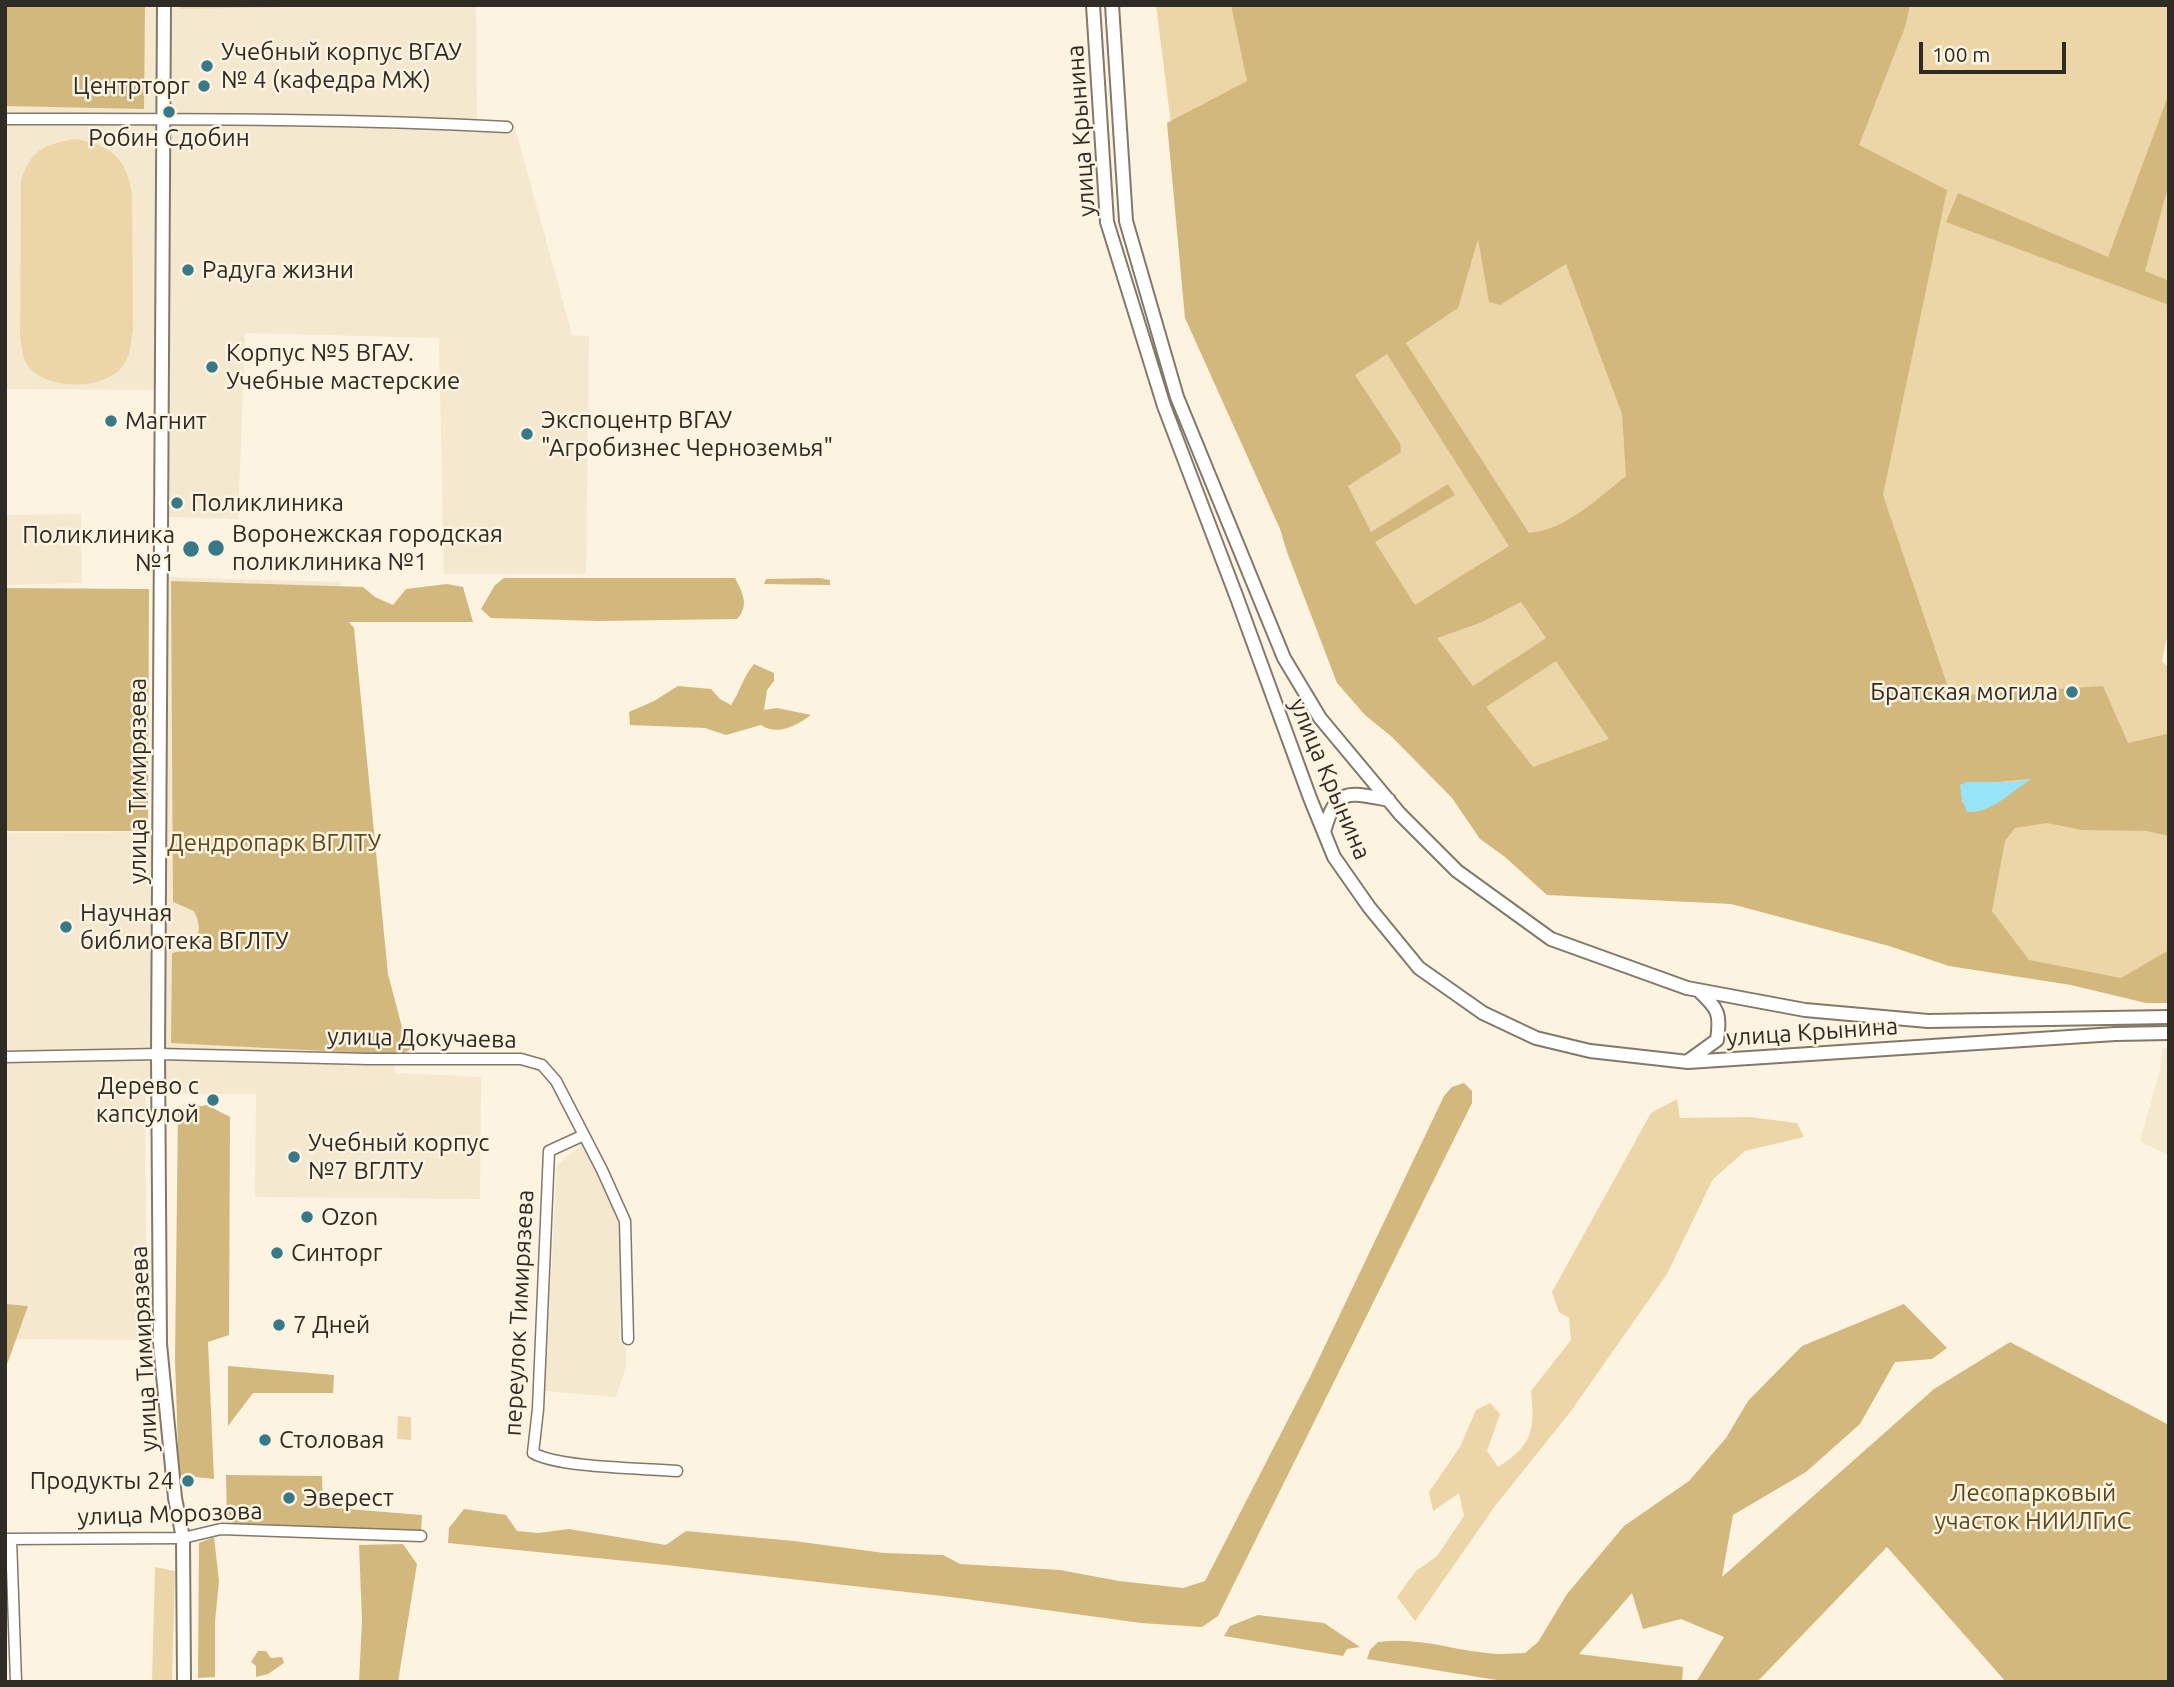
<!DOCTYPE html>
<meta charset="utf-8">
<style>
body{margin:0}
#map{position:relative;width:2174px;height:1687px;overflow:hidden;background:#fcf3e0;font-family:Ubuntu,sans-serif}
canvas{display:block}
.frame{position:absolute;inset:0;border:7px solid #2f2c25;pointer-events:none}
.scale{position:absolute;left:1919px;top:42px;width:147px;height:32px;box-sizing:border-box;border:4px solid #2f2c25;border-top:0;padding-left:9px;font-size:21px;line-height:24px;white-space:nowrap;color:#2f2c25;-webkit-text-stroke:5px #fcf3e0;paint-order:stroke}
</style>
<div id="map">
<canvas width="2174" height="1687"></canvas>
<div class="frame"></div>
<div class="scale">100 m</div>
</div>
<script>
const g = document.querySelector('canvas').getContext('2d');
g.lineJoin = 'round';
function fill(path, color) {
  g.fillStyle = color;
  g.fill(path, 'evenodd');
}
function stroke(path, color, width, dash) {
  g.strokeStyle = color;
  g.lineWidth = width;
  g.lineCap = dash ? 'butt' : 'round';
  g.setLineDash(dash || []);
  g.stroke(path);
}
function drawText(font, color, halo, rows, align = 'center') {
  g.font = font + ' Ubuntu,sans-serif';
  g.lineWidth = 5;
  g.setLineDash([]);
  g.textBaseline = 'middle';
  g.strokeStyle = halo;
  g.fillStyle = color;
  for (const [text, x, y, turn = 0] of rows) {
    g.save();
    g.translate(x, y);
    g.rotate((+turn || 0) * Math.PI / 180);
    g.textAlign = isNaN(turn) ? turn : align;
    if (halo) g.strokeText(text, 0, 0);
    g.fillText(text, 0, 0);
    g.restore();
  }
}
const built = new Path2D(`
 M 5,5 L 476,5 L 477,122 L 514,124 L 572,335 L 589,336 L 586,574 L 444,574 L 439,338 L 245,333 L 238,519 L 167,517 L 168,390 L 5,389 Z
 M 81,514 L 82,583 L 5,585 L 5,515 Z
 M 166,577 L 340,582 L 395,1073 L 481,1077 L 480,1199 L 255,1197 L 256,1094 L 145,1094 L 147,1340 L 5,1339 L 5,833 L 167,832 Z
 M 2163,1048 L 2169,1048 L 2169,1155 L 2140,1141 L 2160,1071 Z
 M 581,1145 L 594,1164 L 620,1220 L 619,1265 L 622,1283 L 619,1338 L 626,1349 L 626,1367 L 616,1397 L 545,1391 L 557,1165 Z`);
const green = new Path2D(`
 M 181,5 L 380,5 L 181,9 Z
 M 1156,5 L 2169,5 L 2169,628 L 2162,661 L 2169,668 L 2169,997 L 1708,897 L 1552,892 L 1175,156 Z
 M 75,139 C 111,145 127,158 132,195 L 133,329 C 131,341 131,355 123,366 C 105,390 49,391 29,367 C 22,358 22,347 20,336 L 21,181 C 31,149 44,145 75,139 Z
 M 1677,1099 L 1680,1118 L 1749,1117 L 1797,1123 L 1804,1137 L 1745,1151 L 1713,1179 L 1667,1274 L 1571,1411 L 1495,1506 L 1415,1621 L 1397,1597 L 1416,1571 L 1437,1556 L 1464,1516 L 1459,1493 L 1433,1511 L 1429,1492 L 1460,1447 L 1476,1410 L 1490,1403 L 1500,1414 L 1487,1451 L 1498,1467 C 1533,1445 1535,1430 1531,1391 L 1571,1340 L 1569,1318 L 1559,1312 L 1552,1292 L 1651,1113 Z
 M 398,1416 L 411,1417 L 411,1440 L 397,1439 Z
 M 155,1567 L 175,1571 L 172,1682 L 152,1682 Z`);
const forest = new Path2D(`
 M 5,5 L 145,5 L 144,109 L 5,106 Z
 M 1231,5 L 1910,5 L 1905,27 L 1859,145 L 1947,190 L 1883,495 L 1951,696 L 2103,686 L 2128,743 L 2167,734 L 2169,732 L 2169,836 L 2147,831 L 2082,830 L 2047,823 L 2015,828 L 2005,841 L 1992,911 L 2029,960 L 2121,978 L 2169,950 L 2169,1003 L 2146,1003 L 2071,985 L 1949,966 L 1889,946 L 1731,904 L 1547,895 L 1505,857 L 1480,839 L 1452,798 L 1392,737 L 1365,715 L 1337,683 L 1287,552 L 1280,529 L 1185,318 L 1167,123 L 1247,81 ZM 1478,239 L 1489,302 L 1500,305 L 1566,264 L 1622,414 L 1626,476 C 1598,498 1566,530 1529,533 L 1406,343 L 1458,308 ZM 1387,354 L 1509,546 L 1415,605 L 1375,542 L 1455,495 L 1448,484 L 1371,532 L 1348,486 L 1401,452 L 1400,443 L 1355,375 ZM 1521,602 L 1546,638 L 1473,686 L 1437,638 L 1480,623 ZM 1556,661 L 1609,739 L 1533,767 L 1486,707 ZM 2030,779 C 2011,792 1996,807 1974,812 L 1962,802 L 1961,785 Z
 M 2167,99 L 2169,99 L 2169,183 L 2145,271 L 2169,281 L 2169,305 L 1946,222 L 1958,193 L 2108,257 Z
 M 504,578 L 735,578 C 742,591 750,606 737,619 L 600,621 L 491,618 L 481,609 L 495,585 Z
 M 819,578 L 830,580 L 830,585 L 764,584 L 766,579 Z
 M 171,581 L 363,587 L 375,597 L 393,605 L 406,589 L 447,584 L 463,587 L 473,622 L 349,622 L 354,628 L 388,974 L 403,1031 L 416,1046 L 401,1055 L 171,1043 L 172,953 L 189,949 C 200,935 202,928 194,911 L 173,902 Z
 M 5,588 L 149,589 L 148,831 L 5,831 Z
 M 754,664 L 774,673 L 774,681 L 767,690 L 764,710 L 777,708 L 811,715 C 796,726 778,736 761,725 L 726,735 L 705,728 L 630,725 L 629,712 L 654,701 L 678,686 L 711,689 L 720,699 L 731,705 C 740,692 743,677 754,664 Z
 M 1464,1083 L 1472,1091 L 1472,1103 L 1218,1616 L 1202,1627 L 1141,1623 L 951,1597 L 666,1565 L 448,1543 L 449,1528 L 464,1509 L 506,1515 L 517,1531 L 538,1533 L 569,1529 L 666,1545 L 686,1531 L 794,1541 L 884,1553 L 943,1555 L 960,1564 L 1060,1570 L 1119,1581 L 1183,1588 L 1205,1581 L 1311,1375 L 1444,1096 L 1452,1087 Z
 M 207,1105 L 230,1117 L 229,1335 L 208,1342 L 214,1479 L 179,1475 L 175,1360 L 178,1110 Z
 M 5,1304 L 28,1306 L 5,1370 Z
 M 1904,1304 L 1947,1348 L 1932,1359 L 1895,1362 L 1860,1424 L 1806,1472 L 1733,1515 L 1722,1577 L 1934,1389 L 2010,1342 L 2169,1425 L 2169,1682 L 2006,1682 L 1887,1547 L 1757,1682 L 1696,1682 L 1724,1637 L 1681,1619 L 1643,1629 L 1632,1593 L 1579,1654 L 1683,1667 L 1682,1682 L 1509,1682 L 1367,1659 L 1370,1650 L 1378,1642 C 1420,1637 1447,1649 1487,1653 C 1499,1655 1513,1653 1525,1653 L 1538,1642 L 1567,1594 L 1624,1526 L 1689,1481 L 1726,1438 L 1748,1401 L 1802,1346 Z
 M 228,1366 L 334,1375 L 333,1393 L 253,1393 L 228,1426 Z
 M 226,1475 L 322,1476 L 323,1507 L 422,1515 L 421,1531 L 227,1524 Z
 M 214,1537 L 219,1581 L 215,1622 L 215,1677 L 198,1678 L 199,1543 Z
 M 403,1544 L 417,1564 L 398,1682 L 359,1682 L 362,1620 L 359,1545 Z
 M 1258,1615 L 1324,1623 L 1360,1647 L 1347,1649 L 1343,1656 L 1224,1636 L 1230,1626 Z
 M 258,1651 L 266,1651 L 271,1658 L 282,1657 L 284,1663 L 268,1674 L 256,1677 L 256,1666 L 251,1662 Z`);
const water = new Path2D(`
 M 2032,779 C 2011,791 1993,813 1967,812 L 1962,798 L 1960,785 L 1966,782 L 2014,782 Z`);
const minor = new Path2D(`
 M 5,119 C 173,119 340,118 507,127
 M 5,1057 L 158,1054 L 369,1059 L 521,1059 L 542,1065 L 556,1081 L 602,1170 L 625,1221 L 628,1339
 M 584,1135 L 549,1151 L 538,1409 L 533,1453 C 559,1468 643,1468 677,1471
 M 5,1539 L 183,1538 L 221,1529 L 421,1536
 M 11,1539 L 16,1682`);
const major = new Path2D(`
 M 164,5 L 158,1054 L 160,1344 L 175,1498 L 183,1538 L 184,1682
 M 1093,5 L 1107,222 L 1164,406 L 1237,598 L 1310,798 L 1334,857 L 1369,907 L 1419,968 L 1483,1013 L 1536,1038 L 1590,1051 L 1688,1062 L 2115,1034 L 2169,1033
 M 1112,5 L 1126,221 L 1177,397 L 1284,658 L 1320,718 L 1400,814 L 1457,871 L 1551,939 L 1687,988 L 1805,1010 L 1928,1021 L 2169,1017
 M 1324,832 C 1336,787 1348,792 1389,800
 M 1688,1061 L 1717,1040 C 1721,1013 1718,1009 1699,991`);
const markers = [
 [207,66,7,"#367a89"],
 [204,86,7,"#367a89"],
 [169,112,7,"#367a89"],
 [188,270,7,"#367a89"],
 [212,367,7,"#367a89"],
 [111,421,7,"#367a89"],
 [527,434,7,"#367a89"],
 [177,503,7,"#367a89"],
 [216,548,9,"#367a89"],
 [191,549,9,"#367a89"],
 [2072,692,7,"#367a89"],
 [66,927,7,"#367a89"],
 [213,1100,7,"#367a89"],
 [294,1157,7,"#367a89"],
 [307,1217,7,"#367a89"],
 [277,1253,7,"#367a89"],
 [279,1325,7,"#367a89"],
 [265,1440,7,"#367a89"],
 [188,1481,7,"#367a89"],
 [289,1498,7,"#367a89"]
];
const poiNames = [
 ["Учебный корпус ВГАУ",221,52],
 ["№ 4 (кафедра МЖ)",221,80],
 ["Центрторг",190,86,"right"],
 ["Робин Сдобин",169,138,"center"],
 ["Радуга жизни",202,270],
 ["Корпус №5 ВГАУ.",226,353],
 ["Учебные мастерские",226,381],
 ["Экспоцентр ВГАУ",541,420],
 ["\"Агробизнес Черноземья\"",541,448],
 ["Магнит",125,421],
 ["Поликлиника",191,503],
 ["Воронежская городская",232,534],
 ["поликлиника №1",232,562],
 ["Поликлиника",175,535,"right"],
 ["№1",175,563,"right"],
 ["Братская могила",2058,692,"right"],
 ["Научная",80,913],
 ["библиотека ВГЛТУ",80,941],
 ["Дерево с",199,1086,"right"],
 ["капсулой",199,1114,"right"],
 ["Учебный корпус",308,1143],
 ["№7 ВГЛТУ",308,1171],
 ["Ozon",321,1217],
 ["Синторг",291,1253],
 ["7 Дней",293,1325],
 ["Столовая",279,1440],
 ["Продукты 24",174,1481,"right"],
 ["Эверест",303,1498]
];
const streetNames = [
 ["улица Крынина",1081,131,-94],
 ["улица Крынина",1330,779,67],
 ["улица Тимирязева",138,781,-90],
 ["улица Крынина",1812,1032,-4],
 ["улица Докучаева",422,1038,1],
 ["переулок Тимирязева",519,1313,-87],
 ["улица Тимирязева",144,1349,-93],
 ["улица Морозова",170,1514,-2]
];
const parkNames = [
 ["Дендропарк ВГЛТУ",274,843],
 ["Лесопарковый",2033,1493],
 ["участок НИИЛГиС",2033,1521]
];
fill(built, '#f4e8cf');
fill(green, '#ecd6a7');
fill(forest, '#d3b87e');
fill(water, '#96e4f7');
stroke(minor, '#827969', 13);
stroke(major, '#827969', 16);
stroke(minor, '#fff', 10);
stroke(major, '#fff', 12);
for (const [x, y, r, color] of markers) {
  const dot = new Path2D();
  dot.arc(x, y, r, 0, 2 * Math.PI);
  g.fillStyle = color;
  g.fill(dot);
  stroke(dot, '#fcf3e0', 2.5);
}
drawText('24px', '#2f2c25', '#fcf3e0', poiNames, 'left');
drawText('24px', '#2f2c25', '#fcf3e0', streetNames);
drawText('24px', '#5d491d', '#fcf3e0', parkNames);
</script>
